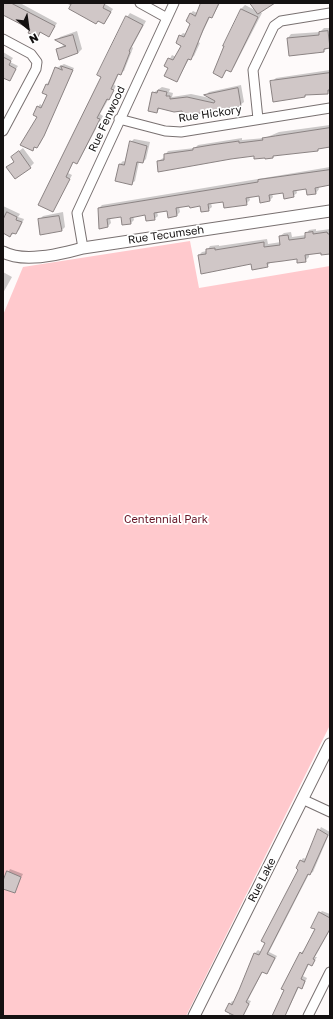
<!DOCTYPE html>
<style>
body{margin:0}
#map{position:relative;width:333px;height:1019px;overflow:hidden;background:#fefafa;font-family:"Golos Text",sans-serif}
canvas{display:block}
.frame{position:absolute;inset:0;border:4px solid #141111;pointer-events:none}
.north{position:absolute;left:8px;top:8px;width:40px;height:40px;-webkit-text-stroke:3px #fff;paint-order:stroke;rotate:151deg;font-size:11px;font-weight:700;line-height:16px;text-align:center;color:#141111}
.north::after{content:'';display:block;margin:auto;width:14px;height:18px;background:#141111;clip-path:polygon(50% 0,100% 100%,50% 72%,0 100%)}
</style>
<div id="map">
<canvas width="333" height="1019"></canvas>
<div class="frame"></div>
<div class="north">N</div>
</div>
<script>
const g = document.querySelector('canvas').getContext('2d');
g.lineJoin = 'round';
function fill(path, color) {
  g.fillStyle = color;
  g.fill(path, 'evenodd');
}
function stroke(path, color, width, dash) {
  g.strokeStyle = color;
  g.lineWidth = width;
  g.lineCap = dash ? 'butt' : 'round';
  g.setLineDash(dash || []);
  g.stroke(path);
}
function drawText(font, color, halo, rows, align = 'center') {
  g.font = font + ' "Golos Text",sans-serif';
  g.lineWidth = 3.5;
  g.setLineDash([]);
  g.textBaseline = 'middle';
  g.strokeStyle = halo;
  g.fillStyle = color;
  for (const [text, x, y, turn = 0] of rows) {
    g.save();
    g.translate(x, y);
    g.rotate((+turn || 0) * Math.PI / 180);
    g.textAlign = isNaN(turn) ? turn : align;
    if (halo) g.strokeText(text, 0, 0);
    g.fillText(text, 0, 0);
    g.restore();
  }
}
const green = new Path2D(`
 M 190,241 L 199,288 L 330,266 L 330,725 L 186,1016 L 3,1016 L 3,315 L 23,267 Z`);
const shadow = new Path2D(`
 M 3,3 L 20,3 L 57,23 L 49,36 L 41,32 L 38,36 L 32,29 L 3,14 Z
 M 66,3 L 106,3 L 105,4 L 113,9 L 104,23 Z
 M 202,3 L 220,3 L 214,14 L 210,17 L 198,42 L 200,43 L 194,56 L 189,59 L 177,81 L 169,67 L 166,66 L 172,55 L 176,57 L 182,45 L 180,36 L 183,33 L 186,34 L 192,23 L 190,14 L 193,11 L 197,13 Z
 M 251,3 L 273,3 L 259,12 L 262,13 L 234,67 L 230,71 L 227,70 L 222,76 L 241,9 L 245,5 L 257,11 Z
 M 130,13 L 146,21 L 132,47 L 133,48 L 124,71 L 119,73 L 114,85 L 116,86 L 100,114 L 103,116 L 99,123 L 80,159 L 76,163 L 74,161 L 68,173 L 72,175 L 53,211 L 102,76 L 127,17 Z
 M 324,28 L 330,28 L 330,47 L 323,51 L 288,38 L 291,34 L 320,32 Z
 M 77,31 L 82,49 L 78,53 L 59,58 L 57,50 L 65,44 L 57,40 L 60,37 Z
 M 3,52 L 13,58 L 10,62 L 18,66 L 9,80 L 3,76 Z
 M 64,64 L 74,68 L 40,144 L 32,149 L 38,116 L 38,107 L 40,104 L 43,106 L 48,95 L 47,84 L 56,68 Z
 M 330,70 L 330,90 L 328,93 L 307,94 L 305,96 L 272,82 L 276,78 Z
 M 241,85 L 244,102 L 240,105 L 183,110 L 160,108 L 157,112 L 153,93 L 162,87 L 170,89 L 169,92 L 173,93 L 172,97 L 191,94 L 210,98 L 206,95 L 209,92 Z
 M 330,125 L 330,146 L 320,147 L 317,150 L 276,154 L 273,157 L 255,155 L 158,161 L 165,157 L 165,155 L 168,151 L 195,148 L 198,145 L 242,138 L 242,140 L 265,138 L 279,132 Z
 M 134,139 L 150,142 L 146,159 L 143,162 L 139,162 L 135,181 L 131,184 L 120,164 L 123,161 L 126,162 L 131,142 Z
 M 23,148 L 34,163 L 30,167 L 8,167 L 15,161 L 12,157 Z
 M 330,167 L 330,184 L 318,186 L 319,189 L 316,193 L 307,188 L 296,189 L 297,193 L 293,196 L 284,192 L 272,194 L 273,197 L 270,200 L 260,195 L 249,197 L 250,200 L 246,204 L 223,201 L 211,203 L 212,207 L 208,210 L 201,205 L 179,207 L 180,212 L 177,215 L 169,217 L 168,210 L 157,212 L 158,216 L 154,219 L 146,214 L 133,216 L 134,220 L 131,223 L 122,216 L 110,218 L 111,223 L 108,226 L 99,208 L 102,205 Z
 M 3,206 L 20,214 L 18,217 L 24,219 L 19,230 L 10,236 L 3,232 Z
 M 63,212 L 65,227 L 61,231 L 39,220 L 43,216 Z
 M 316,229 L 316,231 L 330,229 L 330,253 L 309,254 L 309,257 L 305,261 L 298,257 L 271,262 L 267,266 L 199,255 L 202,252 L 207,251 L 210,246 L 219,245 L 219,246 L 267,239 L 268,244 L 281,242 L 280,236 L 284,233 L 291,232 L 292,237 L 306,235 L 309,230 Z
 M 3,272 L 12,277 L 3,293 Z
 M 321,827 L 330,832 L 313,872 L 309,874 L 269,952 L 277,956 L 269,970 L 267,973 L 263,971 L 248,1000 L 251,1001 L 243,1016 L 229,1016 L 230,1004 L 232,1001 L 234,1002 L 240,991 L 255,953 L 258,950 L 261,952 L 300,869 L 301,861 L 303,858 L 306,859 Z
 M 10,869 L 23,874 L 14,892 L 3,888 L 3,884 Z
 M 322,911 L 330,914 L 330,930 L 315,957 L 317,957 L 314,962 L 312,965 L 309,964 L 303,976 L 307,978 L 304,985 L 301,988 L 299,987 L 285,1016 L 270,1016 L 274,1014 L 300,953 L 303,951 L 305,951 L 316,929 L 320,913 Z`);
const building = new Path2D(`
 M 3,3 L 11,3 L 55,26 L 49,37 L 40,32 L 38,37 L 28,33 L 30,29 L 3,15 Z
 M 72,3 L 105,3 L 103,8 L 111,12 L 104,24 L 98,21 L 96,24 L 69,9 Z
 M 201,3 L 219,3 L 212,18 L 209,17 L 203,30 L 191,60 L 188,59 L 177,82 L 164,76 L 168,68 L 164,66 L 168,58 L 173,60 L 181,46 L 176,43 L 179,35 L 184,37 L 190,24 L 186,21 L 190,13 L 195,16 Z
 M 250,3 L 275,3 L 258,14 Z
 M 241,9 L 258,17 L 231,72 L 226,70 L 222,78 L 213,73 L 224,46 L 223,46 Z
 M 126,16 L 143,25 L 129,51 L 130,52 L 121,75 L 118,74 L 111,89 L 114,90 L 109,100 L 107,99 L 97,118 L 100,119 L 96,127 L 77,164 L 73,162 L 66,177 L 70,179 L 53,212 L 38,205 L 101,77 L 97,75 Z
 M 328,31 L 330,48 L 324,49 L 324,52 L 289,56 L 287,38 L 319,35 L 319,32 Z
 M 73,35 L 78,53 L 59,60 L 56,49 L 66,46 L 55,40 Z
 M 3,57 L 11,61 L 9,65 L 16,69 L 10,81 L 3,78 Z
 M 61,66 L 73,70 L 44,136 L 37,148 L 34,147 L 33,151 L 20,145 L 37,117 L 33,115 L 37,106 L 41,108 L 47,95 L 42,93 L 46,84 L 48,85 L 55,67 L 62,70 Z
 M 330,73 L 330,90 L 328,90 L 328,94 L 305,95 L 305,97 L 273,102 L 270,81 Z
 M 238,88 L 241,106 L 183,116 L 182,111 L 174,112 L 158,108 L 157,113 L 148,111 L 152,92 L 157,93 L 158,90 L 167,92 L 166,96 L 170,96 L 170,99 L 187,97 L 214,103 L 215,101 L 204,95 Z
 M 330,128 L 330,147 L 318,149 L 318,151 L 273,156 L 273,158 L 265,159 L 265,158 L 254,159 L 254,156 L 231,159 L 158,172 L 157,161 L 164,160 L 164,154 L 193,150 L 193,148 L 211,145 L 239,141 L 239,143 L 263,140 L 262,138 L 275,136 Z
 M 130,141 L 147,146 L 143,163 L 137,162 L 132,185 L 115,181 L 119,164 L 124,165 Z
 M 19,151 L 31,168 L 15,179 L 6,167 L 14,162 L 11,157 Z
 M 330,170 L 330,185 L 315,188 L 316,194 L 307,195 L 306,189 L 293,191 L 294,197 L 284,199 L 283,193 L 269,195 L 270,201 L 260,203 L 259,196 L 246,198 L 247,205 L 224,208 L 223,202 L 208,204 L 209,211 L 201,212 L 200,206 L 190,208 L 189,206 L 176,208 L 177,216 L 168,218 L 167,211 L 154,213 L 155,220 L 146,221 L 145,215 L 130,218 L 131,224 L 122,225 L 121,217 L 107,219 L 108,227 L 99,229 L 98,208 L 258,182 L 258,180 Z
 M 7,212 L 17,217 L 16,220 L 22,222 L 16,234 L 12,233 L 10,237 L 3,233 L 3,220 Z
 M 59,216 L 62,231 L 40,235 L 38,219 Z
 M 313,232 L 313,234 L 327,232 L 328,234 L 330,234 L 330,254 L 321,255 L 321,253 L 305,255 L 306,262 L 297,263 L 297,259 L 283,261 L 267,263 L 268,267 L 252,270 L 251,264 L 201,274 L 198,255 L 206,254 L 206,249 L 215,248 L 215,250 L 264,242 L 264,247 L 280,245 L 279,236 L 288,235 L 289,240 L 305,238 L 305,233 Z
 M 318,829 L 328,835 L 310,875 L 308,874 L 267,954 L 275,958 L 267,974 L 262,972 L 246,1002 L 249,1004 L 243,1016 L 235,1016 L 225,1011 L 229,1003 L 232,1005 L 239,990 L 254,953 L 259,955 L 265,943 L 261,941 L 298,870 L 296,868 L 300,860 L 304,862 Z
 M 7,871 L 21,877 L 15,893 L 3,889 L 3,881 Z
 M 319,912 L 330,918 L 330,929 L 313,959 L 315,960 L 312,966 L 308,964 L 301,979 L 305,981 L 302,989 L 298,987 L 285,1016 L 272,1016 L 284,990 L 281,989 L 300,952 L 302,954 L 315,929 L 311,928 Z`);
const minor = new Path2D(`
 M 140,3 L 167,18
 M 3,39 L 31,54 L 37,62 L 36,69 L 3,131
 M 119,119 L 165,131 L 181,132 L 330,108
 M 258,119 L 253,70 L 274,26 L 281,21 L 330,13
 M 83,248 L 77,213 L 174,3
 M 302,799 L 330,812
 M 308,1016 L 330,972`);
const tertiary = new Path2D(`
 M 3,252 C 23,263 62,254 83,248 L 330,211
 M 194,1016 L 330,744`);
const streetNames = [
 ["Rue Hickory",210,114,-8],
 ["Rue Fenwood",107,119,-65],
 ["Rue Tecumseh",166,235,-8],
 ["Rue Lake",262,880,-63]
];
const parkNames = [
 ["Centennial Park",166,520]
];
fill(green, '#ffc9cd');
fill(shadow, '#0003');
fill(building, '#d0c7c7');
stroke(building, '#8b8383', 1);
stroke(minor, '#797171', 11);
stroke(tertiary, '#797171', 13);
stroke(minor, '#fff', 9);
stroke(tertiary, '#fff', 11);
drawText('11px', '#141111', '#fff', streetNames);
drawText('11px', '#671526', '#fff', parkNames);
</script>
